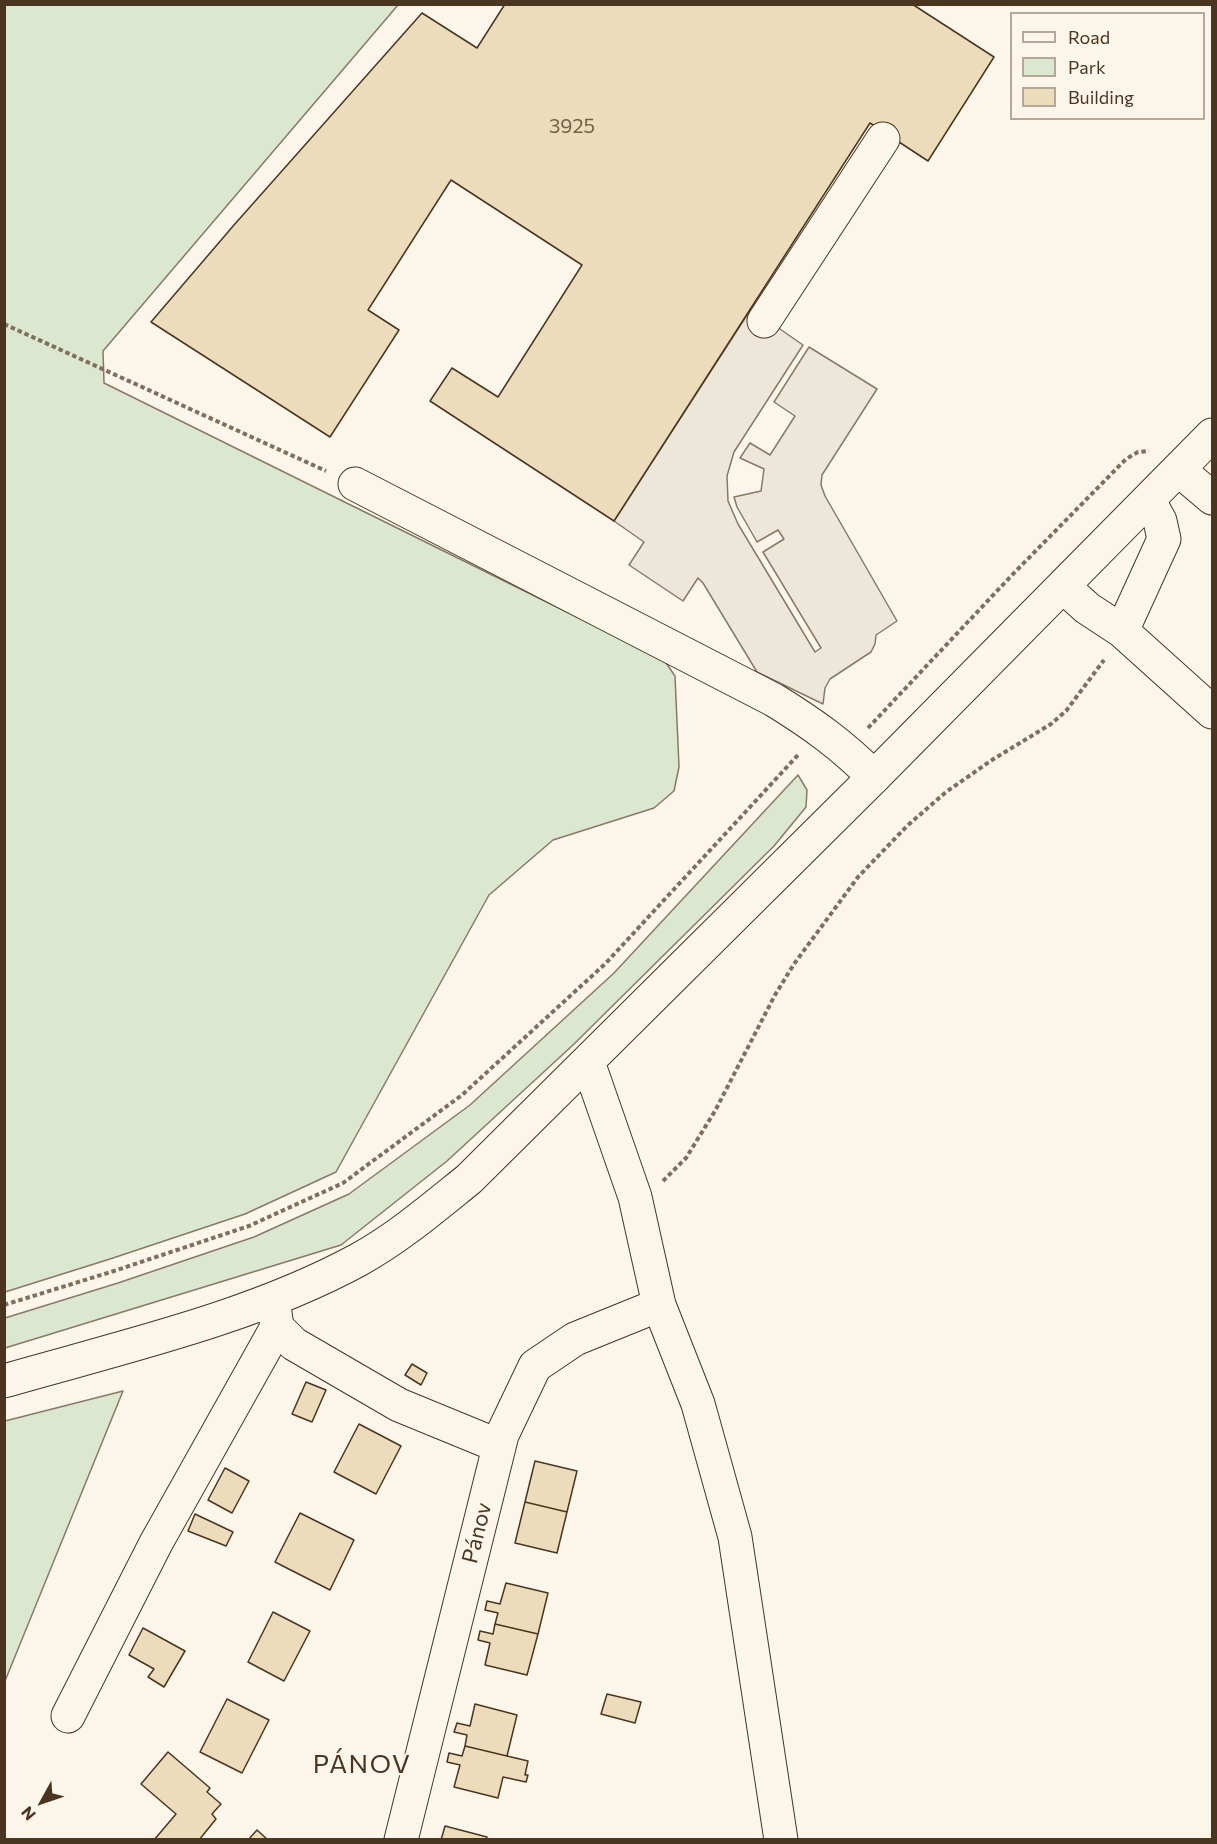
<!DOCTYPE html>
<meta charset="utf-8">
<style>
body{margin:0}
#map{position:relative;width:1217px;height:1844px;overflow:hidden;background:#fbf6e9;font-family:Commissioner,sans-serif}
canvas{display:block}
.frame{position:absolute;inset:0;border:6px solid #4a3520;pointer-events:none}
.legend{position:absolute;left:1010px;top:12px;width:195px;height:108px;box-sizing:border-box;background:#fbf6e9;border:2px solid #b4a999;margin:0;padding:8px 10px;list-style:none;font-size:18px;color:#4a3520}
.legend li{display:flex;align-items:center;gap:12px;height:30px}
.legend b{width:30px;border:2px solid #b4a999}
.north{position:absolute;left:12px;top:1772px;width:60px;height:60px;-webkit-text-stroke:4px #fbf6e9;paint-order:stroke;rotate:230deg;font-size:16px;font-weight:700;line-height:24px;text-align:center;color:#4a3520}
.north::after{content:'';display:block;margin:auto;width:21px;height:27px;background:#4a3520;clip-path:polygon(50% 0,100% 100%,50% 72%,0 100%)}
</style>
<div id="map">
<canvas width="1217" height="1844"></canvas>
<div class="frame"></div>
<ul class="legend">
<li><b style="height:8px;background:#fbf6e9"></b>Road</li>
<li><b style="height:16px;background:#dce7d0"></b>Park</li>
<li><b style="height:16px;background:#ecdcbc"></b>Building</li>
</ul>
<div class="north">N</div>
</div>
<script>
const g = document.querySelector('canvas').getContext('2d');
g.lineJoin = 'round';
function fill(path, color) {
  g.fillStyle = color;
  g.fill(path, 'evenodd');
}
function stroke(path, color, width, dash) {
  g.strokeStyle = color;
  g.lineWidth = width;
  g.lineCap = dash ? 'butt' : 'round';
  g.setLineDash(dash || []);
  g.stroke(path);
}
function drawText(font, color, halo, rows, align = 'center') {
  g.font = font + ' Commissioner,sans-serif';
  g.lineWidth = 4.5;
  g.setLineDash([]);
  g.textBaseline = 'middle';
  g.strokeStyle = halo;
  g.fillStyle = color;
  for (const [text, x, y, turn = 0] of rows) {
    g.save();
    g.translate(x, y);
    g.rotate((+turn || 0) * Math.PI / 180);
    g.textAlign = isNaN(turn) ? turn : align;
    if (halo) g.strokeText(text, 0, 0);
    g.fillText(text, 0, 0);
    g.restore();
  }
}
const green = new Path2D(`
 M 4,5 L 398,5 L 103,351 L 104,383 L 664,660 L 675,676 L 679,767 L 674,791 L 654,808 L 553,840 L 489,895 L 336,1172 L 245,1214 L 110,1259 L 5,1292 Z
 M 798,775 L 807,790 L 806,807 L 774,846 L 573,1045 L 447,1161 L 341,1245 L 5,1348 L 5,1318 L 118,1283 L 254,1237 L 349,1194 L 470,1105 L 614,973 Z
 M 123,1391 L 5,1681 L 5,1421 Z`);
const parking = new Path2D(`
 M 751,309 L 803,345 L 734,452 L 727,476 L 728,501 L 738,524 L 815,652 L 821,648 L 763,552 L 784,539 L 778,530 L 757,542 L 737,507 L 734,497 L 761,491 L 764,469 L 740,458 L 750,443 L 770,455 L 795,416 L 774,402 L 809,347 L 877,389 L 822,475 L 821,485 L 825,496 L 897,621 L 876,635 L 875,644 L 871,652 L 830,679 L 825,688 L 823,704 L 757,672 L 703,583 L 698,578 L 683,601 L 629,565 L 644,542 L 614,521 Z`);
const building = new Path2D(`
 M 505,4 L 912,4 L 994,57 L 928,161 L 870,123 L 614,521 L 430,401 L 452,368 L 498,397 L 582,265 L 451,180 L 368,310 L 399,330 L 330,437 L 151,322 L 234,225 L 422,13 L 477,48 Z
 M 412,1364 L 427,1373 L 421,1385 L 405,1375 Z
 M 306,1382 L 326,1390 L 312,1422 L 292,1414 Z
 M 359,1424 L 401,1446 L 376,1494 L 334,1472 Z
 M 535,1461 L 577,1471 L 567,1512 L 525,1502 Z
 M 225,1468 L 249,1481 L 232,1513 L 208,1500 Z
 M 525,1502 L 567,1512 L 557,1553 L 515,1543 Z
 M 300,1513 L 354,1540 L 330,1590 L 275,1562 Z
 M 195,1514 L 233,1532 L 226,1546 L 188,1531 Z
 M 506,1583 L 548,1593 L 538,1634 L 495,1624 L 498,1613 L 485,1610 L 487,1601 L 500,1604 Z
 M 273,1612 L 310,1631 L 284,1681 L 248,1662 Z
 M 495,1624 L 538,1634 L 527,1675 L 485,1665 L 490,1643 L 478,1640 L 480,1631 L 493,1634 Z
 M 143,1628 L 185,1651 L 164,1687 L 148,1677 L 154,1669 L 129,1655 Z
 M 607,1694 L 641,1702 L 635,1723 L 601,1714 Z
 M 227,1699 L 269,1720 L 242,1773 L 200,1752 Z
 M 475,1704 L 517,1715 L 507,1756 L 465,1746 L 467,1735 L 454,1732 L 457,1723 L 470,1726 Z
 M 465,1746 L 528,1761 L 525,1775 L 528,1775 L 526,1782 L 503,1777 L 498,1798 L 454,1787 L 460,1765 L 447,1762 L 449,1753 L 462,1756 Z
 M 168,1752 L 210,1788 L 207,1792 L 221,1804 L 212,1814 L 216,1819 L 199,1840 L 154,1840 L 176,1814 L 141,1784 Z
 M 445,1826 L 487,1837 L 486,1840 L 441,1840 Z
 M 257,1830 L 268,1840 L 248,1840 Z`);
const path = new Path2D(`
 M 4,324 L 326,471
 M 868,728 L 1013,574 L 1126,459 L 1138,452 L 1149,451
 M 663,1181 L 686,1158 L 715,1111 L 775,995 L 794,964 L 858,877 L 907,826 L 946,792 L 992,760 L 1051,724 L 1066,711 L 1104,660
 M 4,1305 L 114,1271 L 249,1226 L 343,1183 L 462,1095 L 605,964 L 798,755`);
const minor = new Path2D(`
 M 764,321 L 883,139
 M 1179,470 L 1212,498
 M 355,484 L 774,700 C 813,724 842,745 874,777
 M 1064,587 L 1087,608 L 1122,631 L 1212,712
 M 1122,631 L 1164,539 L 1160,521 L 1149,501
 M 588,1062 L 635,1197 L 659,1305 L 698,1404 L 735,1537 L 781,1840
 M 274,1306 L 277,1327 L 294,1344 L 399,1405 L 499,1446
 M 68,1716 L 156,1543 L 277,1327
 M 401,1840 L 502,1435 L 535,1366 L 575,1339 L 659,1305`);
const major = new Path2D(`
 M 4,1381 C 122,1347 251,1318 358,1260 C 398,1238 433,1208 469,1179 L 874,777 L 1212,435`);
const numberNames = [
 ["3925",572,126]
];
const streetNames = [
 ["Pánov",477,1533,-76]
];
const quarterNames = [
 ["PÁNOV",362,1764]
];
fill(green, '#dce7d0');
stroke(green, '#887966', 1.5);
fill(parking, '#ede7d9');
stroke(parking, '#887966', 1.5);
fill(building, '#ecdcbc');
stroke(building, '#4a3520', 1.5);
stroke(minor, '#4a3520', 35);
stroke(major, '#4a3520', 35);
stroke(path, '#7f6f5c', 4, [4.5, 3]);
stroke(minor, '#fbf6e9', 33);
stroke(major, '#fbf6e9', 33);
drawText('20px', '#725f47', null, numberNames);
drawText('22px', '#4a3520', '#fbf6e9', streetNames);
g.letterSpacing = '1.5px';
drawText('26px', '#4a3520', '#fbf6e9', quarterNames);
g.letterSpacing = '0px';
</script>
